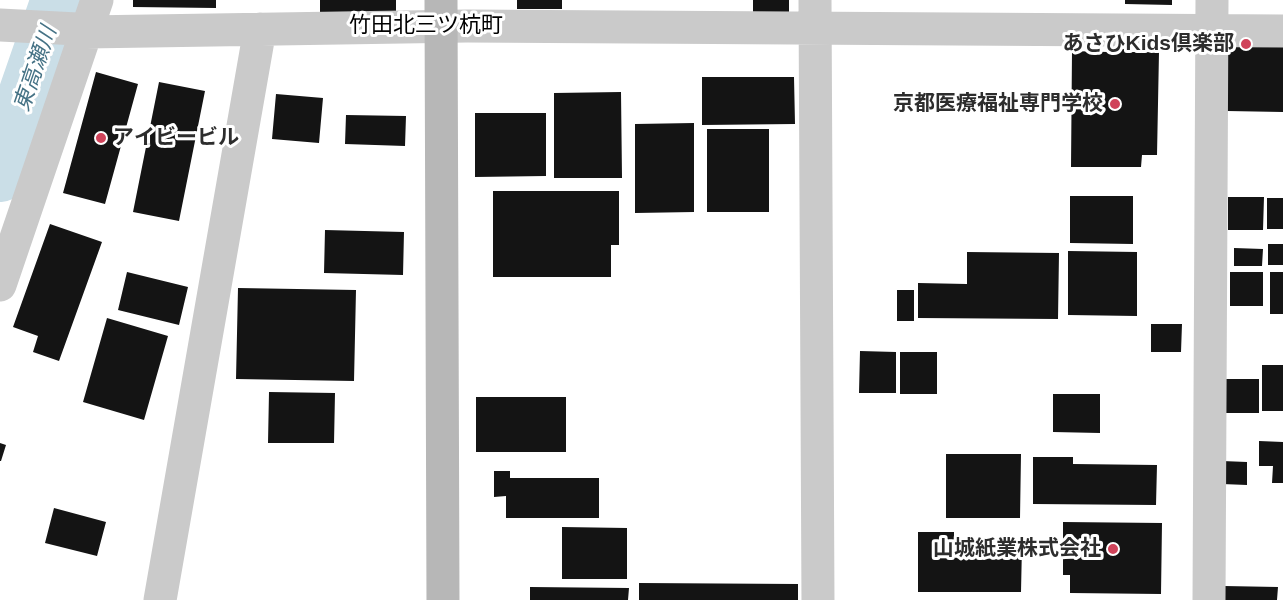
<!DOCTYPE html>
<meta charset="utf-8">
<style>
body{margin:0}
canvas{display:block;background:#fff}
</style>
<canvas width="1283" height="600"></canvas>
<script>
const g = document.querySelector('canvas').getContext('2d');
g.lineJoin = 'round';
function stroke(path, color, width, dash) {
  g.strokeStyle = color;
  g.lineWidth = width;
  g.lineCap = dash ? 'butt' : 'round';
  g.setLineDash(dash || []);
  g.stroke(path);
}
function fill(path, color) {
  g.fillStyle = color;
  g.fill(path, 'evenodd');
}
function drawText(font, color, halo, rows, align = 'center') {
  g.font = font + ' Helvetica,"Noto Sans JP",sans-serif';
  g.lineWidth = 6;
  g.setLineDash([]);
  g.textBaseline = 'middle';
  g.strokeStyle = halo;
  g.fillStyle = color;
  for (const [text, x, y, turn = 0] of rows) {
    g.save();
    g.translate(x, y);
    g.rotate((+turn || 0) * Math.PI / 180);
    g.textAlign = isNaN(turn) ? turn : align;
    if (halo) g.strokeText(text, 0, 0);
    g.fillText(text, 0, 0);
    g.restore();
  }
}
const river = new Path2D(`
 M 0,173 L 60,0`);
const building = new Path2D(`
 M 133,0 L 216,0 L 216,8 L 133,7 Z
 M 320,0 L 396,0 L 396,14 L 320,13 Z
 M 517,0 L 562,0 L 562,9 L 517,9 Z
 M 753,0 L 789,0 L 789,13 L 753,13 Z
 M 1125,0 L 1172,0 L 1172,5 L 1125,4 Z
 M 1222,37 L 1283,38 L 1283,112 L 1227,111 Z
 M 1108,45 L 1131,45 L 1131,52 L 1159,52 L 1157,155 L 1142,155 L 1141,167 L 1071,167 L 1072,51 L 1108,52 Z
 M 96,72 L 138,84 L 105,204 L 63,193 Z
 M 702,77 L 794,77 L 795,124 L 702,125 Z
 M 159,82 L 205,91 L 179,221 L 133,212 Z
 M 621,92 L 622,178 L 554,178 L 554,93 Z
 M 276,94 L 323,98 L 319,143 L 272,139 Z
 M 475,113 L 546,113 L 546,176 L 475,177 Z
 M 346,115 L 406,116 L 405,146 L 345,144 Z
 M 694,123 L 694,212 L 635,213 L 635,124 Z
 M 707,129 L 769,129 L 769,212 L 707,212 Z
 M 493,191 L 619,191 L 619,245 L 611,245 L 611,277 L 493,277 Z
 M 1070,196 L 1133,196 L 1133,244 L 1070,243 Z
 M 1228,197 L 1264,197 L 1263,230 L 1228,230 Z
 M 1267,198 L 1283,198 L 1283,229 L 1267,229 Z
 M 50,224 L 102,242 L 59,361 L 33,352 L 38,336 L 13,327 Z
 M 325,230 L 404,232 L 403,275 L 324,273 Z
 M 1268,244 L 1283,244 L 1283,265 L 1268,265 Z
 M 1234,248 L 1263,249 L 1262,266 L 1234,266 Z
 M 1068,251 L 1137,252 L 1137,316 L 1068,315 Z
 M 967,252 L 1059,253 L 1058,319 L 918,318 L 918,283 L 967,284 Z
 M 127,272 L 188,287 L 179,325 L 118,310 Z
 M 1230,272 L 1263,272 L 1263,306 L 1230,306 Z
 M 1270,272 L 1283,272 L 1283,314 L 1270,314 Z
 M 238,288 L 356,290 L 354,381 L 236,379 Z
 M 897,290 L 914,290 L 914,321 L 897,321 Z
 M 107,318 L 168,336 L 144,420 L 83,402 Z
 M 1151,324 L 1182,324 L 1181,352 L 1151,352 Z
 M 860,351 L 896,352 L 896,393 L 859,393 Z
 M 900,352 L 937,352 L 937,394 L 900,394 Z
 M 1262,365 L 1283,365 L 1283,411 L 1262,411 Z
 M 1225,379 L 1259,379 L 1259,413 L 1225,413 Z
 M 269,392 L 335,393 L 334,443 L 268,443 Z
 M 1053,394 L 1100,394 L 1100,433 L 1053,432 Z
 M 476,397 L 566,397 L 566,452 L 476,452 Z
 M 1259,441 L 1283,442 L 1283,483 L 1272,483 L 1273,466 L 1259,466 Z
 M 0,443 L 6,445 L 1,461 L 0,461 Z
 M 946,454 L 1021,454 L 1020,518 L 946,518 Z
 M 1033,457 L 1073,457 L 1073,464 L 1157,465 L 1156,505 L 1033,504 Z
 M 1222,461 L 1247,462 L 1247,485 L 1222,484 Z
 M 494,471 L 510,471 L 510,478 L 599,478 L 599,518 L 506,518 L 506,496 L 494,497 Z
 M 54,508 L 106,522 L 97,556 L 45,543 Z
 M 1063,522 L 1162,523 L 1161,594 L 1070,593 L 1070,575 L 1063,575 Z
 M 562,527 L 627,528 L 627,579 L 562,579 Z
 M 918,532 L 954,532 L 954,545 L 1022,545 L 1021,592 L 918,592 Z
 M 639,583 L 798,584 L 798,600 L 639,600 Z
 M 1224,586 L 1278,587 L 1277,600 L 1224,600 Z
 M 530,587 L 629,588 L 628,600 L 530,600 Z`);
const street = new Path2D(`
 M 815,0 L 818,600
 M 0,25 L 77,29 L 86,32 L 467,26 L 1283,31
 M 0,285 L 97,0
 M 160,600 L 260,29
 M 1209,600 L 1212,0`);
const secondary = new Path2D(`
 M 441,0 L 443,600`);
const markers = [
 [1246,44,6,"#d0435a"],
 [1115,104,6,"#d0435a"],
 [101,138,6,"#d0435a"],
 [1113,549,6,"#d0435a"]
];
const poiNames = [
 ["あさひKids倶楽部",1234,44],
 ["京都医療福祉専門学校",1103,104],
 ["アイビービル",113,138,"left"],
 ["山城紙業株式会社",1101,549]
];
const neighbourhoodNames = [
 ["竹田北三ツ杭町",426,26]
];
const waterNames = [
 ["東高瀬川",36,69,-71]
];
stroke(river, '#cadee7', 58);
fill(building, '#141414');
stroke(street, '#cacaca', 33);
stroke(secondary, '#b7b7b7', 33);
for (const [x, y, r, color] of markers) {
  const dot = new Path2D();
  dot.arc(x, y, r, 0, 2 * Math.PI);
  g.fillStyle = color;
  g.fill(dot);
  stroke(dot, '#fff', 2);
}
drawText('bold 21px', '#2d2d2d', '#fff', poiNames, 'right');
drawText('22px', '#000', '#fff', neighbourhoodNames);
drawText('italic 22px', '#457285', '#fff', waterNames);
</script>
